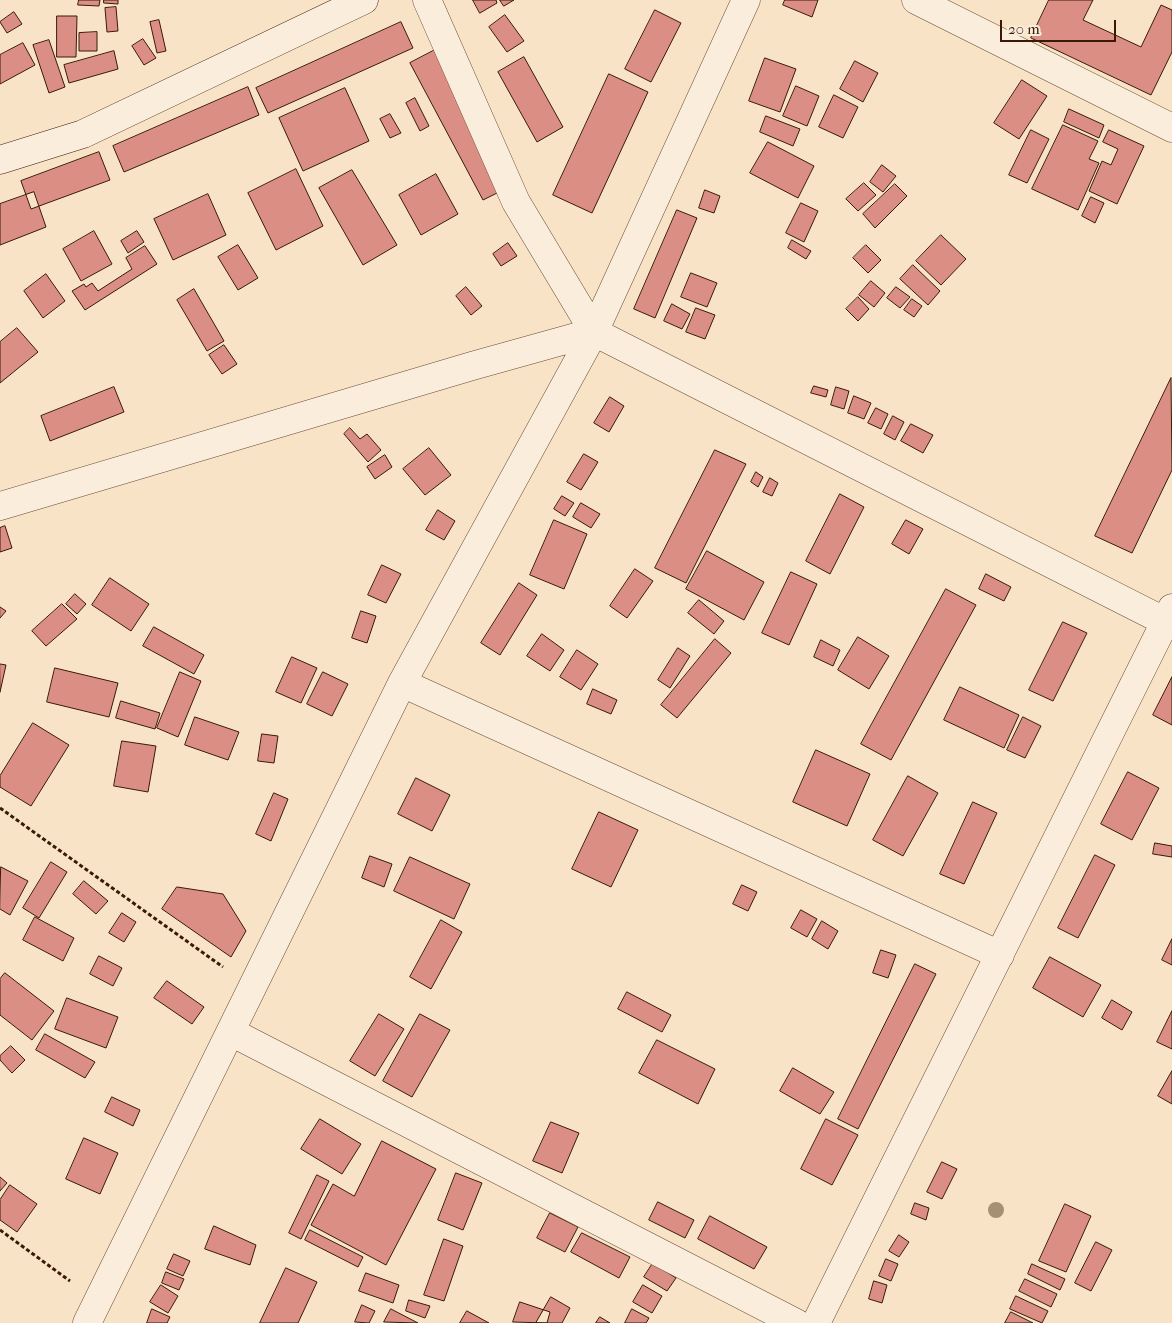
<!DOCTYPE html>
<style>
body{margin:0}
#map{position:relative;width:1172px;height:1323px;overflow:hidden;background:#f8e3c7;font-family:"IM FELL French Canon",serif}
canvas{display:block}
.scale{position:absolute;left:1000px;top:20px;width:116px;height:22px;box-sizing:border-box;border:2px solid #3a1a06;border-top:0;padding-left:6px;font-size:15px;line-height:18px;white-space:nowrap;color:#3a1a06;-webkit-text-stroke:4px #faeddb;paint-order:stroke}
</style>
<div id="map">
<canvas width="1172" height="1323"></canvas>
<div class="scale">20 m</div>
</div>
<script>
const g = document.querySelector('canvas').getContext('2d');
g.lineJoin = 'round';
function fill(path, color) {
  g.fillStyle = color;
  g.fill(path, 'evenodd');
}
function stroke(path, color, width, dash) {
  g.strokeStyle = color;
  g.lineWidth = width;
  g.lineCap = dash ? 'butt' : 'round';
  g.setLineDash(dash || []);
  g.stroke(path);
}
const building = new Path2D(`
 M 79,0 L 100,0 L 99,6 L 78,5 Z
 M 104,0 L 118,0 L 118,4 L 104,3 Z
 M 473,0 L 496,0 L 497,3 L 480,13 Z
 M 500,0 L 514,0 L 504,6 Z
 M 785,0 L 818,0 L 812,17 L 783,5 Z
 M 1049,0 L 1093,0 L 1083,20 L 1141,47 L 1161,5 L 1172,10 L 1172,52 L 1151,95 L 1031,38 Z
 M 116,7 L 118,31 L 107,32 L 105,8 Z
 M 655,10 L 681,23 L 651,82 L 625,69 Z
 M 14,12 L 22,24 L 7,33 L 0,22 Z
 M 505,15 L 524,41 L 507,52 L 489,27 Z
 M 57,16 L 77,16 L 76,57 L 57,57 Z
 M 159,20 L 166,51 L 157,53 L 150,22 Z
 M 401,22 L 413,48 L 268,113 L 256,88 Z
 M 97,32 L 97,51 L 79,51 L 79,33 Z
 M 143,39 L 156,58 L 144,65 L 132,46 Z
 M 49,40 L 65,87 L 49,93 L 33,45 Z
 M 23,43 L 35,65 L 0,84 L 0,55 Z
 M 435,50 L 507,188 L 483,200 L 410,63 Z
 M 114,51 L 118,69 L 69,83 L 64,65 Z
 M 524,57 L 563,127 L 537,142 L 498,72 Z
 M 765,58 L 796,69 L 780,112 L 749,101 Z
 M 855,61 L 878,73 L 863,102 L 840,89 Z
 M 609,74 L 648,92 L 592,213 L 553,195 Z
 M 1022,80 L 1047,96 L 1019,139 L 994,123 Z
 M 796,86 L 819,96 L 807,126 L 783,116 Z
 M 248,87 L 259,115 L 124,172 L 113,146 Z
 M 345,88 L 369,141 L 303,171 L 279,118 Z
 M 834,95 L 858,107 L 843,138 L 819,127 Z
 M 415,98 L 429,126 L 420,131 L 406,103 Z
 M 1069,109 L 1104,125 L 1099,138 L 1064,122 Z
 M 390,114 L 401,133 L 390,138 L 380,119 Z
 M 766,116 L 800,129 L 793,146 L 760,132 Z
 M 1063,125 L 1098,141 L 1089,159 L 1099,163 L 1078,210 L 1032,189 Z
 M 1031,130 L 1049,139 L 1027,183 L 1009,175 Z
 M 1109,130 L 1144,146 L 1117,204 L 1089,191 L 1102,161 L 1111,165 L 1118,149 L 1103,142 Z
 M 768,142 L 814,166 L 798,198 L 750,173 Z
 M 99,152 L 110,180 L 31,209 L 21,181 Z
 M 882,165 L 896,176 L 883,192 L 870,182 Z
 M 296,169 L 323,226 L 276,250 L 248,193 Z
 M 352,170 L 397,245 L 363,265 L 319,188 Z
 M 436,174 L 458,214 L 421,235 L 399,195 Z
 M 864,183 L 876,195 L 858,211 L 846,199 Z
 M 895,184 L 907,196 L 875,228 L 863,214 Z
 M 705,190 L 720,196 L 714,213 L 699,208 Z
 M 34,192 L 46,227 L 0,245 L 0,204 Z
 M 208,194 L 226,235 L 173,260 L 154,219 Z
 M 1091,197 L 1104,203 L 1095,223 L 1082,216 Z
 M 801,203 L 818,211 L 804,242 L 786,233 Z
 M 677,210 L 697,218 L 655,318 L 634,309 Z
 M 94,231 L 112,264 L 81,281 L 63,249 Z
 M 137,231 L 144,242 L 128,253 L 121,241 Z
 M 941,235 L 966,259 L 941,285 L 916,261 Z
 M 792,240 L 811,251 L 806,259 L 788,248 Z
 M 508,243 L 517,256 L 501,266 L 493,254 Z
 M 238,245 L 258,278 L 238,290 L 218,257 Z
 M 866,245 L 881,260 L 868,273 L 853,258 Z
 M 145,246 L 157,264 L 85,310 L 72,291 L 84,284 L 86,287 L 92,283 L 98,291 L 132,269 L 126,258 Z
 M 913,265 L 940,291 L 928,305 L 900,279 Z
 M 691,273 L 717,283 L 707,307 L 681,297 Z
 M 46,274 L 65,301 L 43,318 L 24,291 Z
 M 871,281 L 885,293 L 874,307 L 859,295 Z
 M 466,287 L 482,306 L 471,315 L 456,296 Z
 M 896,287 L 910,297 L 900,308 L 887,298 Z
 M 194,289 L 224,341 L 207,351 L 177,300 Z
 M 858,297 L 869,309 L 858,321 L 846,309 Z
 M 912,299 L 922,306 L 914,317 L 904,310 Z
 M 672,304 L 690,314 L 682,329 L 664,321 Z
 M 696,308 L 715,315 L 705,339 L 686,332 Z
 M 17,328 L 38,352 L 0,383 L 0,342 Z
 M 224,345 L 237,364 L 222,374 L 209,355 Z
 M 1171,378 L 1172,470 L 1132,553 L 1095,536 Z
 M 814,386 L 828,390 L 826,397 L 811,393 Z
 M 114,387 L 124,412 L 50,441 L 41,416 Z
 M 836,387 L 849,391 L 844,409 L 831,405 Z
 M 854,396 L 871,403 L 864,419 L 848,413 Z
 M 610,397 L 624,406 L 609,432 L 594,423 Z
 M 876,408 L 888,414 L 881,429 L 868,423 Z
 M 893,416 L 904,422 L 895,440 L 884,434 Z
 M 911,424 L 933,435 L 923,453 L 901,441 Z
 M 350,428 L 360,439 L 367,434 L 381,450 L 368,462 L 344,434 Z
 M 429,448 L 451,475 L 425,495 L 403,469 Z
 M 715,450 L 746,464 L 686,583 L 655,568 Z
 M 584,454 L 598,462 L 581,490 L 567,482 Z
 M 385,455 L 392,467 L 375,479 L 367,467 Z
 M 756,472 L 763,477 L 758,487 L 751,482 Z
 M 770,478 L 778,483 L 772,496 L 763,492 Z
 M 840,494 L 864,507 L 830,574 L 806,561 Z
 M 562,496 L 574,503 L 565,516 L 554,509 Z
 M 581,503 L 600,514 L 591,528 L 573,517 Z
 M 438,510 L 455,521 L 444,540 L 426,530 Z
 M 554,520 L 587,534 L 564,589 L 530,575 Z
 M 906,520 L 923,529 L 909,554 L 892,544 Z
 M 5,526 L 12,548 L 0,552 L 0,528 Z
 M 707,551 L 764,582 L 744,620 L 686,589 Z
 M 382,565 L 401,574 L 386,603 L 368,595 Z
 M 635,569 L 653,581 L 627,618 L 610,606 Z
 M 791,572 L 817,584 L 789,645 L 762,633 Z
 M 986,574 L 1011,587 L 1004,601 L 979,589 Z
 M 110,578 L 149,604 L 131,631 L 92,605 Z
 M 519,583 L 537,595 L 500,655 L 481,643 Z
 M 946,589 L 976,605 L 891,760 L 861,744 Z
 M 75,594 L 86,604 L 77,614 L 66,604 Z
 M 699,600 L 724,621 L 714,634 L 688,613 Z
 M 62,604 L 77,619 L 46,646 L 32,631 Z
 M 0,607 L 6,611 L 0,618 Z
 M 361,611 L 376,616 L 367,643 L 352,638 Z
 M 1063,622 L 1087,633 L 1053,701 L 1029,690 Z
 M 154,627 L 204,655 L 194,674 L 143,646 Z
 M 542,634 L 564,650 L 550,671 L 527,656 Z
 M 858,637 L 889,656 L 869,689 L 838,670 Z
 M 715,639 L 731,653 L 677,718 L 661,705 Z
 M 821,640 L 840,650 L 833,666 L 814,657 Z
 M 678,648 L 690,656 L 670,688 L 658,680 Z
 M 577,650 L 598,664 L 581,690 L 560,677 Z
 M 292,657 L 317,668 L 301,703 L 276,692 Z
 M 0,664 L 6,665 L 0,692 Z
 M 55,668 L 118,683 L 109,717 L 47,702 Z
 M 180,672 L 201,681 L 178,737 L 157,728 Z
 M 323,672 L 348,684 L 332,716 L 307,704 Z
 M 1172,677 L 1172,725 L 1153,715 Z
 M 960,687 L 1019,715 L 1004,748 L 944,720 Z
 M 593,689 L 617,700 L 611,714 L 587,704 Z
 M 121,701 L 160,713 L 155,729 L 116,718 Z
 M 195,717 L 239,732 L 228,760 L 185,745 Z
 M 1023,717 L 1041,726 L 1025,758 L 1007,750 Z
 M 33,723 L 69,745 L 31,806 L 0,787 L 0,776 Z
 M 262,734 L 278,736 L 274,763 L 258,761 Z
 M 122,741 L 156,746 L 148,792 L 114,786 Z
 M 816,750 L 870,774 L 847,826 L 793,802 Z
 M 1128,772 L 1159,788 L 1132,840 L 1101,824 Z
 M 908,776 L 938,793 L 903,856 L 873,840 Z
 M 416,778 L 450,795 L 432,831 L 398,814 Z
 M 274,793 L 288,799 L 271,841 L 256,834 Z
 M 973,802 L 997,813 L 964,884 L 940,874 Z
 M 599,812 L 638,830 L 611,887 L 572,869 Z
 M 1155,843 L 1172,846 L 1172,857 L 1153,854 Z
 M 1095,855 L 1115,865 L 1078,938 L 1058,928 Z
 M 370,856 L 392,864 L 384,887 L 362,878 Z
 M 410,857 L 470,884 L 454,919 L 394,891 Z
 M 51,862 L 67,872 L 39,918 L 23,908 Z
 M 1,867 L 28,881 L 10,915 L 0,909 Z
 M 84,881 L 108,901 L 96,914 L 73,894 Z
 M 742,885 L 757,892 L 748,911 L 733,904 Z
 M 177,887 L 223,894 L 246,931 L 231,957 L 162,909 Z
 M 801,910 L 817,919 L 807,937 L 791,928 Z
 M 122,913 L 136,922 L 124,942 L 109,933 Z
 M 35,917 L 74,938 L 63,961 L 23,940 Z
 M 441,920 L 462,932 L 431,989 L 410,977 Z
 M 822,921 L 838,931 L 828,949 L 812,939 Z
 M 1172,939 L 1172,965 L 1162,960 Z
 M 881,950 L 896,955 L 888,978 L 873,973 Z
 M 99,956 L 122,968 L 113,986 L 90,974 Z
 M 1050,957 L 1101,985 L 1083,1017 L 1033,988 Z
 M 915,964 L 936,974 L 858,1129 L 838,1119 Z
 M 5,973 L 54,1011 L 32,1040 L 0,1015 L 0,979 Z
 M 167,981 L 204,1007 L 192,1024 L 154,998 Z
 M 627,992 L 671,1015 L 662,1032 L 618,1009 Z
 M 67,998 L 118,1017 L 106,1048 L 55,1029 Z
 M 1112,1000 L 1132,1012 L 1122,1030 L 1102,1018 Z
 M 1172,1011 L 1172,1049 L 1157,1042 Z
 M 379,1014 L 404,1029 L 375,1076 L 350,1061 Z
 M 420,1014 L 450,1030 L 412,1097 L 383,1081 Z
 M 45,1034 L 95,1062 L 85,1078 L 36,1050 Z
 M 657,1040 L 715,1069 L 698,1104 L 639,1073 Z
 M 11,1046 L 25,1060 L 12,1073 L 0,1060 L 0,1056 Z
 M 793,1068 L 834,1092 L 820,1114 L 780,1091 Z
 M 1172,1071 L 1172,1104 L 1158,1096 Z
 M 112,1097 L 140,1110 L 133,1126 L 105,1112 Z
 M 320,1119 L 361,1144 L 342,1174 L 301,1149 Z
 M 826,1119 L 858,1135 L 832,1185 L 801,1169 Z
 M 551,1122 L 579,1133 L 562,1173 L 533,1161 Z
 M 84,1138 L 118,1153 L 100,1194 L 66,1179 Z
 M 382,1141 L 436,1169 L 386,1265 L 311,1225 L 333,1184 L 354,1196 Z
 M 942,1162 L 957,1169 L 942,1199 L 927,1192 Z
 M 456,1173 L 482,1183 L 463,1230 L 438,1220 Z
 M 317,1175 L 329,1181 L 301,1239 L 289,1233 Z
 M 0,1177 L 7,1183 L 0,1191 Z
 M 10,1185 L 37,1204 L 17,1232 L 0,1220 L 0,1200 Z
 M 658,1202 L 694,1220 L 685,1238 L 649,1220 Z
 M 915,1203 L 929,1208 L 926,1220 L 911,1214 Z
 M 1065,1204 L 1091,1216 L 1066,1272 L 1039,1261 Z
 M 550,1213 L 578,1227 L 565,1252 L 537,1238 Z
 M 710,1216 L 767,1247 L 754,1269 L 698,1239 Z
 M 214,1226 L 256,1245 L 250,1265 L 205,1249 Z
 M 310,1230 L 363,1257 L 358,1267 L 305,1240 Z
 M 582,1233 L 630,1257 L 619,1278 L 571,1252 Z
 M 899,1235 L 909,1242 L 899,1257 L 889,1251 Z
 M 444,1239 L 463,1246 L 444,1301 L 424,1295 Z
 M 1096,1242 L 1112,1250 L 1091,1291 L 1075,1283 Z
 M 174,1254 L 190,1261 L 183,1276 L 167,1269 Z
 M 886,1259 L 898,1264 L 891,1281 L 879,1276 Z
 M 653,1263 L 676,1278 L 667,1291 L 644,1277 Z
 M 1032,1264 L 1065,1279 L 1060,1290 L 1028,1274 Z
 M 286,1268 L 317,1282 L 298,1323 L 260,1323 Z
 M 166,1272 L 184,1279 L 179,1290 L 162,1283 Z
 M 366,1273 L 399,1285 L 393,1303 L 359,1291 Z
 M 1025,1279 L 1057,1294 L 1051,1307 L 1019,1291 Z
 M 874,1281 L 887,1285 L 882,1303 L 869,1299 Z
 M 161,1285 L 178,1296 L 168,1313 L 150,1302 Z
 M 643,1285 L 662,1296 L 652,1313 L 633,1302 Z
 M 1016,1296 L 1048,1311 L 1042,1323 L 1010,1309 Z
 M 551,1297 L 570,1308 L 562,1323 L 536,1323 Z
 M 409,1300 L 430,1306 L 425,1318 L 406,1311 Z
 M 520,1302 L 550,1312 L 547,1323 L 513,1322 Z
 M 362,1305 L 375,1311 L 369,1323 L 355,1322 Z
 M 152,1309 L 170,1317 L 167,1323 L 147,1323 Z
 M 391,1309 L 418,1323 L 384,1322 Z
 M 632,1309 L 649,1318 L 646,1323 L 625,1323 Z
 M 467,1311 L 489,1323 L 460,1323 Z
 M 1011,1312 L 1033,1323 L 1005,1323 Z
 M 600,1317 L 610,1323 L 596,1323 Z`);
const path = new Path2D(`
 M 0,808 L 223,967
 M 0,1230 L 70,1281`);
const street = new Path2D(`
 M 427,0 L 516,202 L 594,332 L 1172,625
 M 916,0 L 1172,128
 M 0,506 L 472,366 L 594,332
 M 402,683 L 1000,955
 M 231,1032 L 796,1323
 M 87,1323 L 402,683 L 594,332 L 746,0
 M 816,1323 L 1172,608`);
const secondary = new Path2D(`
 M 0,160 L 83,134 L 364,0`);
const trees = [
 [996,1210]
];
fill(building, '#db8f84');
stroke(building, '#3a1a06', 1);
stroke(street, '#6a4c36', 29);
stroke(secondary, '#3a1a06', 29);
stroke(path, '#3a1a06', 3, [4, 2.5]);
stroke(street, '#faeddb', 28);
stroke(secondary, '#faeddb', 28);
g.fillStyle = '#a69074';
for (const [x, y] of trees) {
  g.beginPath();
  g.arc(x, y, 8, 0, 2 * Math.PI);
  g.fill();
}
</script>
